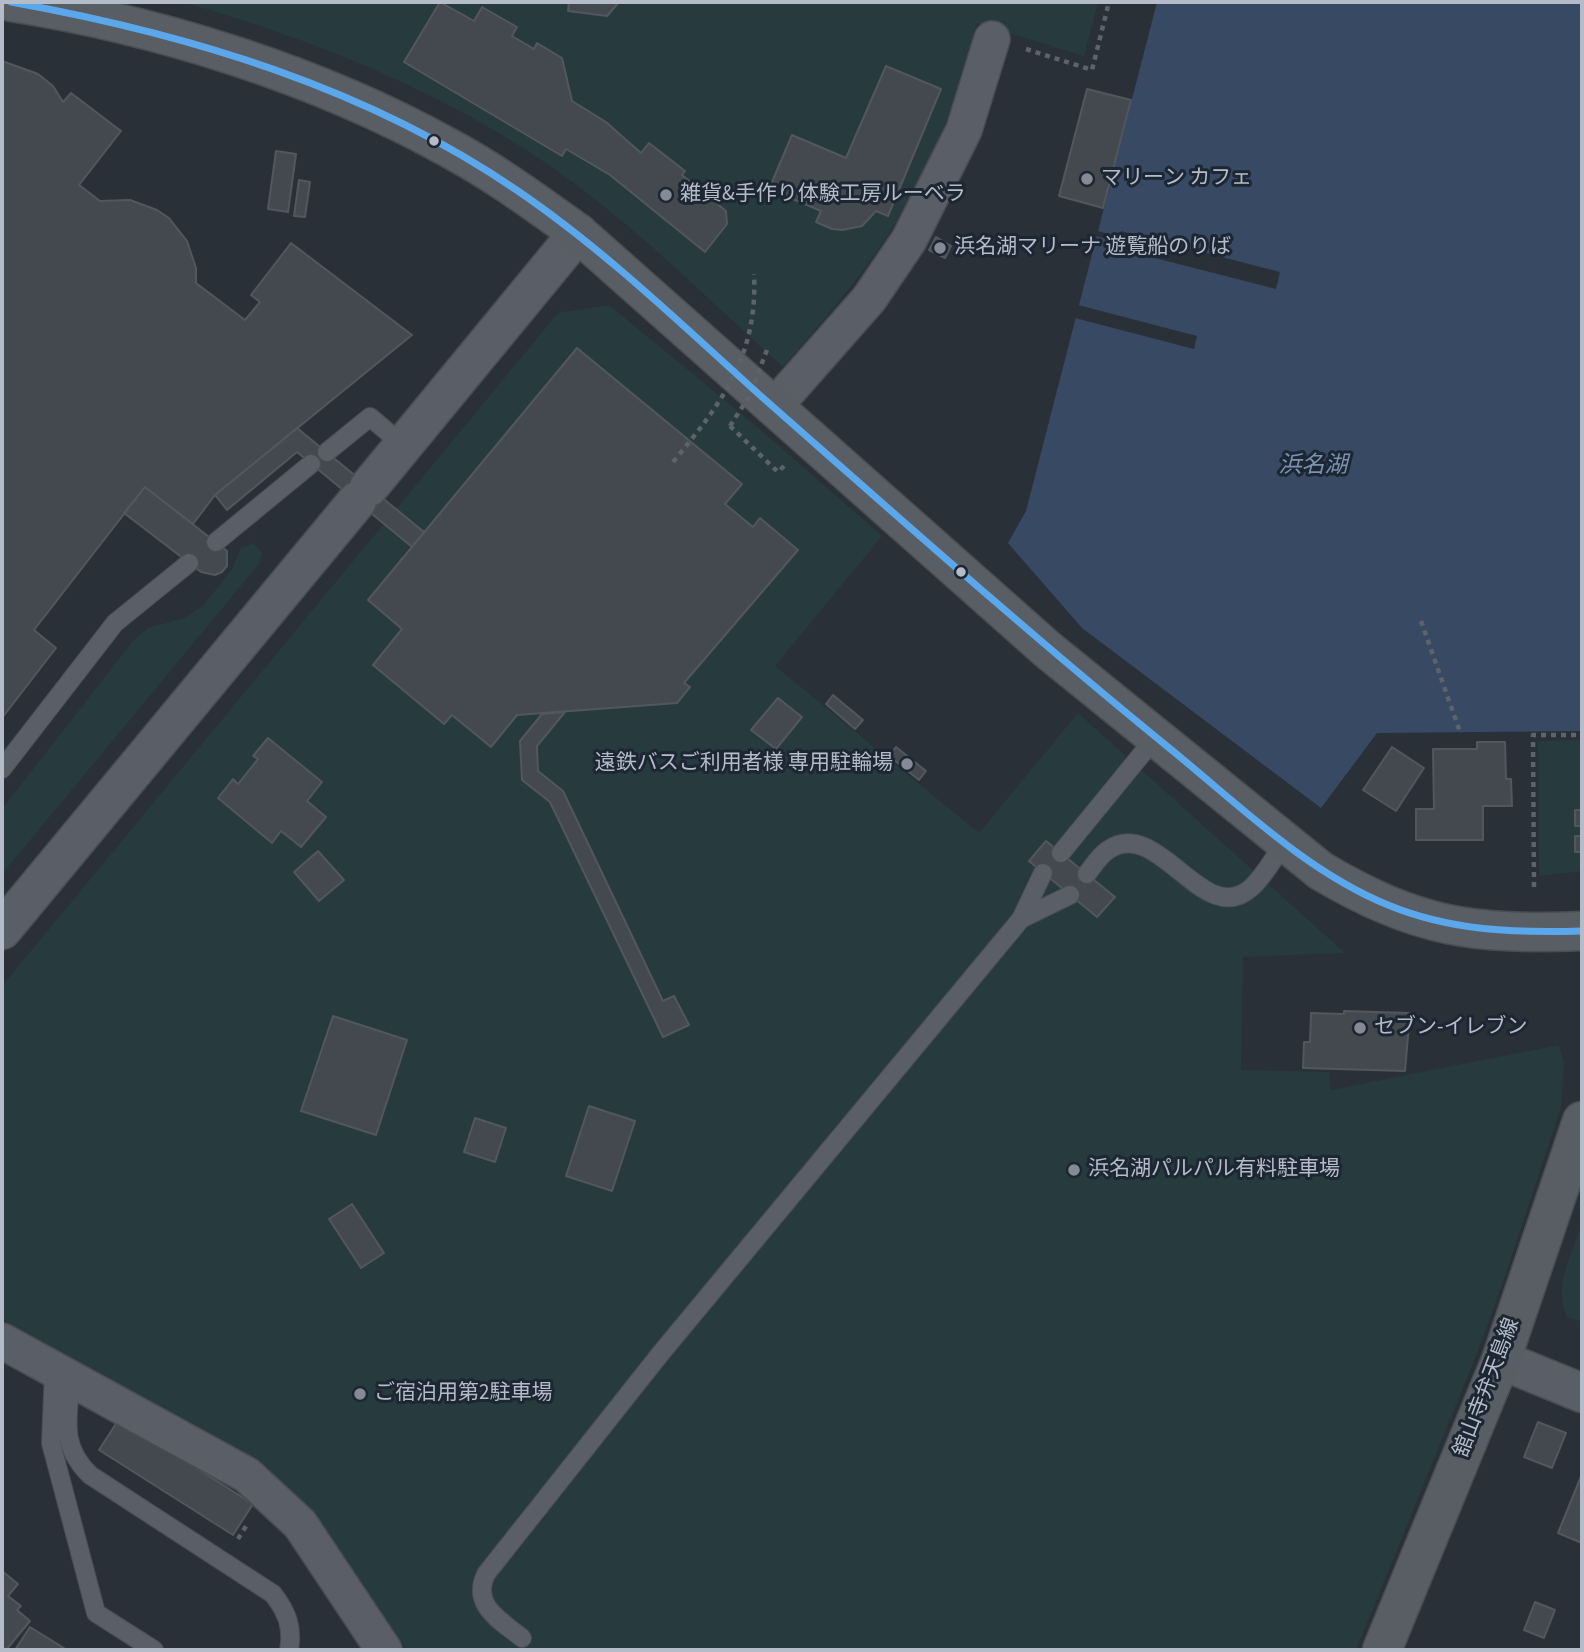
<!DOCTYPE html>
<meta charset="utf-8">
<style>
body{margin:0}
#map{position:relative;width:1584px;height:1652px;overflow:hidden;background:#2a3038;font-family:"Source Sans 3",sans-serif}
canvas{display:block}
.frame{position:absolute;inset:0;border:4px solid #b4bcc9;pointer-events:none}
</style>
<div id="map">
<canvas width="1584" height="1652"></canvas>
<div class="frame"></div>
</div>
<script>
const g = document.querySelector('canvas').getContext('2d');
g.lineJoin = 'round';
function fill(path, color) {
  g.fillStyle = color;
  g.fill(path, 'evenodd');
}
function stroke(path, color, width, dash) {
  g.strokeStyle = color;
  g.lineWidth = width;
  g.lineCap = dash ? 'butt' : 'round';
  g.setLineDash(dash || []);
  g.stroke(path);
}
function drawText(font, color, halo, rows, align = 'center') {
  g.font = font + ' "Source Sans 3","Noto Sans JP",sans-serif';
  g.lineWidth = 6;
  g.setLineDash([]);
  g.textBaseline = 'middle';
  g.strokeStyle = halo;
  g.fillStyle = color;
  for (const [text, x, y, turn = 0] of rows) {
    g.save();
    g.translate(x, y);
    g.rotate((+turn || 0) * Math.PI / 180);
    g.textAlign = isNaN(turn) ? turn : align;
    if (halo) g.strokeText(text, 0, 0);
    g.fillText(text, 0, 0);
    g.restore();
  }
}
const green = new Path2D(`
 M 182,2 L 1098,2 L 1084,56 L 977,23 C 967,57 959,93 945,125 C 906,224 852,288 783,367 C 723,313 664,254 601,204 C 480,106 331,44 182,2 Z
 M 609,305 L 756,426 L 882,536 L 775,666 L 979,833 L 1078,713 L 1345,953 L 1243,957 L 1241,1070 L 1329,1072 L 1331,1090 L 1559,1045 L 1564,1063 L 1561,1107 L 1504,1279 L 1478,1351 L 1356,1650 L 407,1650 L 315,1512 L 258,1459 L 2,1319 L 2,986 L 558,313 Z
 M 254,543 L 262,552 L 259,564 L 2,874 L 2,809 L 133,641 L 148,628 L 185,618 L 203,606 L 232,569 L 241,548 Z
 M 1582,740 L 1582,871 L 1539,876 L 1538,741 Z
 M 1582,1223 L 1582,1322 L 1567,1317 C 1553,1287 1572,1253 1582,1223 Z`);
const water = new Path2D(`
 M 1157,2 L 1582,2 L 1582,731 L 1377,733 L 1321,808 L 1082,628 L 1008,543 L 1026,511 Z`);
const pier = new Path2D(`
 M 1098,231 L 1119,237 L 1121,231 L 1280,272 L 1276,289 L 1116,248 L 1117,242 L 1096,236 Z
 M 1078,305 L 1197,336 L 1194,349 L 1075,318 Z`);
const building = new Path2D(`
 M 440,2 L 474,21 L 482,7 L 517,27 L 512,36 L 534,49 L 537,43 L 562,58 L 572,101 L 606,122 L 641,153 L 649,143 L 685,171 L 682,175 L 726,211 L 727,224 L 705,252 L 610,175 L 566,149 L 562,156 L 404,62 Z
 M 569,2 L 619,2 L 607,16 L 568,11 Z
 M 2,61 L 38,74 L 53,86 L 63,102 L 71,93 L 121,131 L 79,185 L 100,201 L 130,200 L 157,210 L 169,218 L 187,241 L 196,268 L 196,283 L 245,320 L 260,302 L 251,295 L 291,243 L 412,335 L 215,495 L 193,524 L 145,487 L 34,630 L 56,648 L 2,718 Z
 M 886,66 L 941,89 L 888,216 L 876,211 L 862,226 L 842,230 L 832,229 L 816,222 L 821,211 L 769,189 L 792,135 L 846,158 Z
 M 1087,89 L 1131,100 L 1103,208 L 1059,196 Z
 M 276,151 L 296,154 L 288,212 L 268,209 Z
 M 299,180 L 310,182 L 305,217 L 294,216 Z
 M 936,237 L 951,246 L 945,258 L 929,250 Z
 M 577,348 L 742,484 L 725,504 L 753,527 L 760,518 L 798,550 L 684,683 L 690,687 L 677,703 L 517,715 L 491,747 L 452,715 L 444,724 L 373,665 L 402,629 L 368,600 Z
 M 297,428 L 424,532 L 412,547 L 297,452 L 227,510 L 215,495 Z
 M 145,487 L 227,551 L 227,566 L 222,572 L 215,575 L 201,572 L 124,513 Z
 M 833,695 L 863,720 L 855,729 L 826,704 Z
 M 778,698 L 802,717 L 776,749 L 751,730 Z
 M 565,712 L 537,746 L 538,771 L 563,791 L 663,1001 L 674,996 L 689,1025 L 663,1037 L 550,802 L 522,780 L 520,741 L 542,714 Z
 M 268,738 L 322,782 L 307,801 L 326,817 L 301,847 L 281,831 L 272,843 L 218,798 L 233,779 L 238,784 L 258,759 L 253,756 Z
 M 1477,742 L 1505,742 L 1506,779 L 1511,779 L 1512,806 L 1483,806 L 1483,840 L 1416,840 L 1416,809 L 1434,809 L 1433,749 L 1477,749 Z
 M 896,747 L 926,771 L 919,780 L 889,756 Z
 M 1392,747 L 1424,768 L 1396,811 L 1363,790 Z
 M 1575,810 L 1582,810 L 1582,826 L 1575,826 Z
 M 1575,836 L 1582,836 L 1582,852 L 1575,852 Z
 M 1046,841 L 1115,897 L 1097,917 L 1029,861 Z
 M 318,851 L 344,880 L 319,901 L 294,872 Z
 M 1344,1011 L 1410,1013 L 1405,1071 L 1303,1068 L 1304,1042 L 1310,1042 L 1311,1013 L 1344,1014 Z
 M 333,1016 L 407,1040 L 376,1135 L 301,1111 Z
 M 589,1106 L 635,1121 L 612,1191 L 566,1176 Z
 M 475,1118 L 506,1128 L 495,1162 L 464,1152 Z
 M 352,1204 L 384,1253 L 361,1268 L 329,1219 Z
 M 119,1419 L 253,1504 L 233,1535 L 99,1450 Z
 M 1538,1422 L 1566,1433 L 1552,1468 L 1524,1457 Z
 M 1582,1474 L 1582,1543 L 1558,1533 Z
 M 2,1571 L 18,1584 L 8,1596 L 21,1606 L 17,1610 L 30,1621 L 6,1650 L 2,1647 Z
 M 1535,1602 L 1555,1610 L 1544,1638 L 1524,1630 Z
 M 30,1627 L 67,1650 L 15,1650 Z`);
const path = new Path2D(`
 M 1026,49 L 1092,70 L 1109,2
 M 730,426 L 778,472 L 784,466
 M 1421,621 L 1460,732
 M 1534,887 L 1533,735 L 1582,735
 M 238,1539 L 248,1523`);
const service = new Path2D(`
 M 327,452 L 370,417 L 403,445
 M 216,542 L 311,464
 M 2,769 L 115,623 L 189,563
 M 1061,853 L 1155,738
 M 1087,874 C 1093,866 1100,855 1108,850 C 1159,815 1204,932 1252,887 C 1265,875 1274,857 1285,843
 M 1021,919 L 1070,895
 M 54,1369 L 51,1443 L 96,1613 L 154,1650
 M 71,1378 C 68,1417 59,1445 90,1475 L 273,1594 C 287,1612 293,1627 289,1650
 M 522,1638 C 500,1620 471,1605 486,1574 L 661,1353 L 1021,919 L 1043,873`);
const minor = new Path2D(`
 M 773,408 L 869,299 L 909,240 L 964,130 L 992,39
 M 2,1341 L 247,1475 L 300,1524 L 384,1650`);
const tertiary = new Path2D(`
 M 369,487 L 578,233
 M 2,930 L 357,501
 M 1501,1360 L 1582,1393`);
const secondary = new Path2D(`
 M 11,2 C 158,25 318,75 449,148 C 494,172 536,203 578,233 L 1048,650 L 1321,871 C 1418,928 1472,935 1582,931
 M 1382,1650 L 1501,1360 L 1582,1121`);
const pathBridge = new Path2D(`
 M 730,426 L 750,395 L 768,347
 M 673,462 C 722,403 758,355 754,274`);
const bus1 = new Path2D(`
 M 11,2 C 189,34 368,88 518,191 C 606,251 683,326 762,397 C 896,515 1029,634 1168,747 C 1237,803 1305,871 1388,905 C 1451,931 1515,933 1582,931`);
const markers = [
 [434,141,6,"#b4bcc9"],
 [1087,179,7,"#848b96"],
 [666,195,7,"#848b96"],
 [940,248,7,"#848b96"],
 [961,572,6,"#b4bcc9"],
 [907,764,7,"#848b96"],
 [1360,1028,7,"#848b96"],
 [1074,1170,7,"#848b96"],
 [360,1394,7,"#848b96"]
];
const poiNames = [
 ["マリーン カフェ",1101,179],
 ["雑貨&手作り体験工房ルーベラ",680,195],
 ["浜名湖マリーナ 遊覧船のりば",954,248],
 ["遠鉄バスご利用者様 専用駐輪場",893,764,"right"],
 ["セブン-イレブン",1374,1028],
 ["浜名湖パルパル有料駐車場",1088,1170],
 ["ご宿泊用第2駐車場",374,1394]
];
const streetNames = [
 ["舘山寺弁天島線",1488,1388,-69]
];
const waterNames = [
 ["浜名湖",1313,467]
];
fill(green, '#273a3e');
fill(water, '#384963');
fill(pier, '#2a3038');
fill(building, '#444950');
stroke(building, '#52575f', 2);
stroke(service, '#484c53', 20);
stroke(minor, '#484c53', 38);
stroke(tertiary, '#484c53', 41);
stroke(secondary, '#484c53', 41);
stroke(path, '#5d636a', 4.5, [5, 5]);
stroke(service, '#5a5e66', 18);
stroke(minor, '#5a5e66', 35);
stroke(tertiary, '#5a5e66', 38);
stroke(secondary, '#595d64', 38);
stroke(pathBridge, '#5d636a', 4.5, [5, 5]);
stroke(bus1, '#5aa8eb', 7);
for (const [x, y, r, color] of markers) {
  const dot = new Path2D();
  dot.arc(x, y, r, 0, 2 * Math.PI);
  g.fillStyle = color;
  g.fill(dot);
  stroke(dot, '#1d2633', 2.5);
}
drawText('21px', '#b4bcc9', '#1d2633', poiNames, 'left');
drawText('21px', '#b4bcc9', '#1d2633', streetNames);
drawText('italic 23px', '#7c92b1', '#1d2633', waterNames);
</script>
